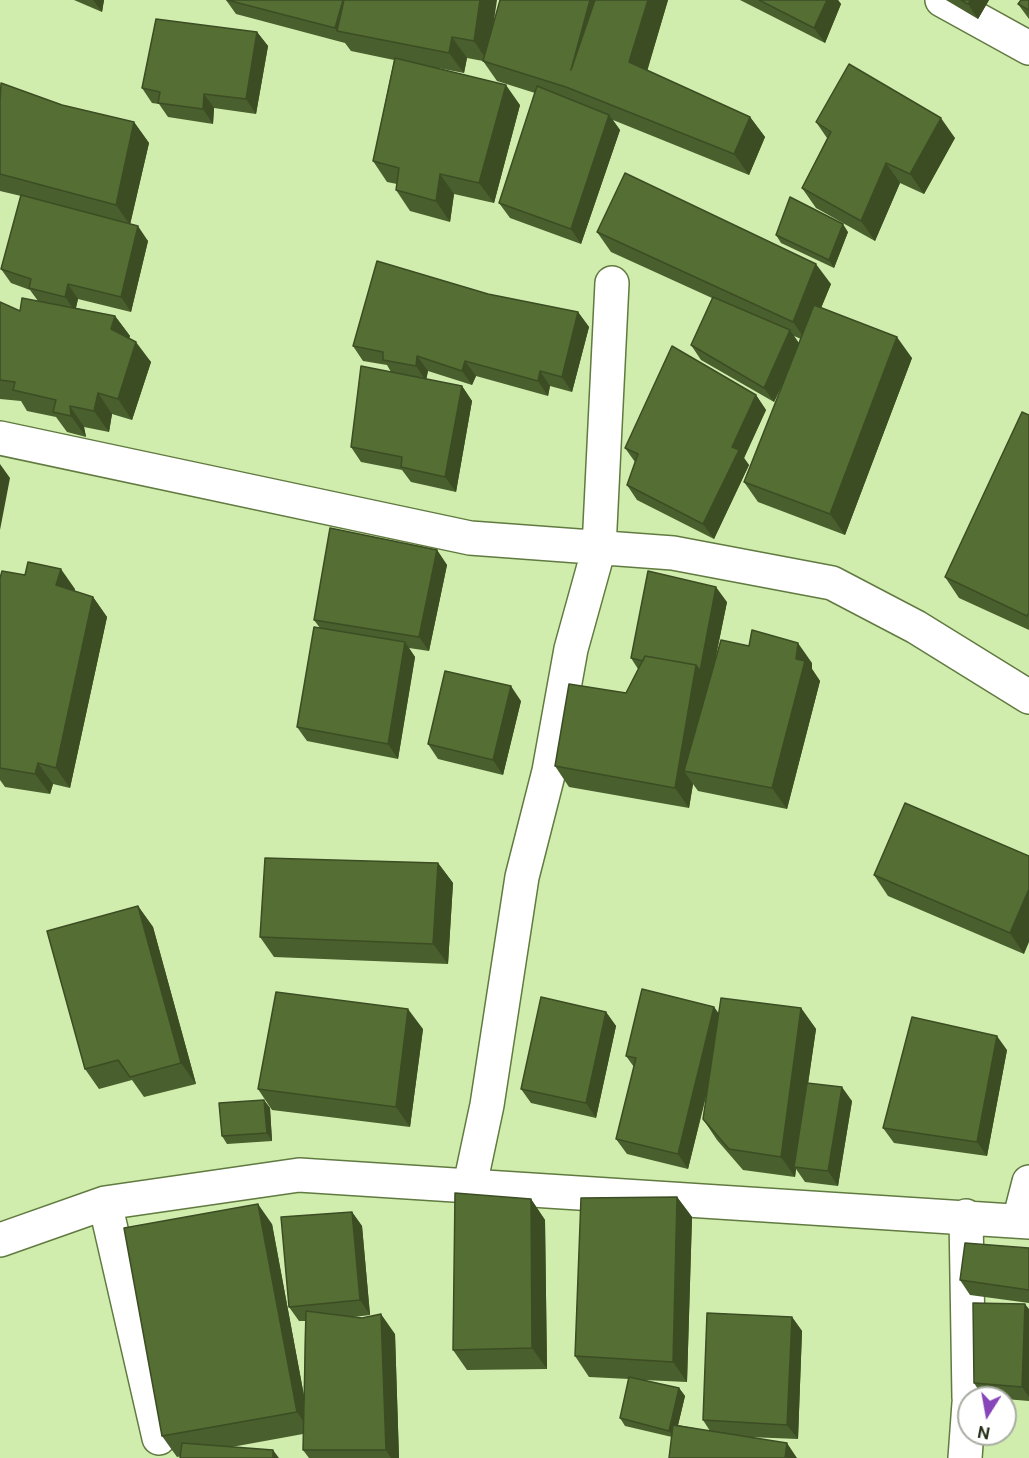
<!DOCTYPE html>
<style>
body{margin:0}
#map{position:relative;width:1029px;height:1458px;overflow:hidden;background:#d0edae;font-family:"Public Sans",sans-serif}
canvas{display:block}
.north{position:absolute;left:957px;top:1386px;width:60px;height:60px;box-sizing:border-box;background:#fff;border:2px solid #a8ada3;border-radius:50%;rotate:191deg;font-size:16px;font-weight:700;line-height:24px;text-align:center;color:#263119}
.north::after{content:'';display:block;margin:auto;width:21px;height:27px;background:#8845b9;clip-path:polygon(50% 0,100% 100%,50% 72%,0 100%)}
</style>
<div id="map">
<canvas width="1029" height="1458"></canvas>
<div class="north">N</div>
</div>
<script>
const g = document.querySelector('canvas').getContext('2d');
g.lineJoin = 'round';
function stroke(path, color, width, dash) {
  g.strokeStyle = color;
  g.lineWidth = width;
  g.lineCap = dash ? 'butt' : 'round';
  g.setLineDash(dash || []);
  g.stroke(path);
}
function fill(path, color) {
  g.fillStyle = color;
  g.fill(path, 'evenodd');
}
const minor = new Path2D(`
 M 942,0 L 1029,48
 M 0,438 L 470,538 L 673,553 L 832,583 L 916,627 L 1029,697
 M 470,1185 L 487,1105 L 522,877 L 549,771 L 571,649 L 599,548 L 612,283
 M 105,1203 L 159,1438
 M 966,1216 L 969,1398
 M 1019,1221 L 1029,1182
 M 0,1240 L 105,1203 L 299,1175 L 1029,1222
 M 965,1458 L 969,1403`);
const wall = new Path2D(`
 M 74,0 L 104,0 L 102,12 Z
 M 226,0 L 494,23 L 500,0 L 668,0 L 647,70 L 750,117 L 765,137 L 749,175 L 613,120 L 620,130 L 581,244 L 510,218 L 499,203 L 535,93 L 497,81 L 483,61 L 467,58 L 464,73 L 438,68 L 520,105 L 494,203 L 454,194 L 450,222 L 410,211 L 396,190 L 397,184 L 387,182 L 373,161 L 394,60 L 351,51 L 345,43 L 236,14 Z
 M 740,0 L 838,0 L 841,4 L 825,43 Z
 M 946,0 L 989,0 L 978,19 Z
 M 1029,0 L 1029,19 L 1018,4 Z
 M 257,32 L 268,46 L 256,114 L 214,108 L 213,124 L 168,117 L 159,104 L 152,103 L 142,88 Z
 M 0,101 L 62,105 L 134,122 L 149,143 L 130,224 L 148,241 L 131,312 L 78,299 L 76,308 L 115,316 L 130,336 L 129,338 L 151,362 L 132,420 L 112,414 L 109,432 L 84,427 L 86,437 L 67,432 L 56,417 L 27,411 L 21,401 L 0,399 L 0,302 L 20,311 L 38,301 L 30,290 L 11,283 L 1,269 L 21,196 L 0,191 Z
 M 816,122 L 955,138 L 924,194 L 900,183 L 875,241 L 816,208 L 802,188 L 827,138 Z
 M 597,232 L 831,284 L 821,308 L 912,358 L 845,535 L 758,502 L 744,482 L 784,382 L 774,402 L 701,360 L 691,345 L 712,298 L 611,252 ZM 794,336 L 801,339 L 799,343 Z
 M 848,232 L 834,268 L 781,243 L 776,235 Z
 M 488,294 L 578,312 L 589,327 L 572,392 L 550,386 L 548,396 L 476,376 L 472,385 L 428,371 L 426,379 L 462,386 L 472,401 L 456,492 L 411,482 L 402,470 L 361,462 L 351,447 L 391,372 L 387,365 L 363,361 L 353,346 Z
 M 756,395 L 766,410 L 744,458 L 749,465 L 714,539 L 637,500 L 627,485 L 635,462 L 625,448 Z
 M 1029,415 L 1029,630 L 959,598 L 945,577 Z
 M 437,550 L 447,565 L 429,651 L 409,648 L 415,657 L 398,759 L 307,741 L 297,727 L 320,628 L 314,620 Z
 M 0,578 L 75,589 L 74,591 L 93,597 L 107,617 L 70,788 L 53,784 L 50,794 L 5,787 L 0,780 Z
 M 727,602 L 716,655 L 812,663 L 812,669 L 820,681 L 787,809 L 698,791 L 693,784 L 689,808 L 569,787 L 555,766 L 626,693 L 638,669 L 631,658 Z
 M 521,701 L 503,775 L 438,759 L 428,744 Z
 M 1029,856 L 1024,954 L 888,896 L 874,875 Z
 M 438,863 L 453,883 L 448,964 L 274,957 L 260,937 Z
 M 138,906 L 153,927 L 196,1084 L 144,1097 L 132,1080 L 99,1089 L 85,1069 Z
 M 714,1007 L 719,1014 L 801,1008 L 816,1029 L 808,1083 L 852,1101 L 838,1186 L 805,1182 L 796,1169 L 795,1177 L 743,1170 L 717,1140 L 703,1119 L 708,1089 L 688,1169 L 627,1154 L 616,1139 L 634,1067 L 626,1056 Z
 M 606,1012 L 616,1026 L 596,1118 L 531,1103 L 521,1089 Z
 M 423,1029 L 410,1127 L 272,1110 L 258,1089 Z
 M 1007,1050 L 987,1156 L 894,1143 L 883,1128 Z
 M 264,1100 L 270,1108 L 272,1141 L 227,1144 L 222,1136 Z
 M 677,1197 L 692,1217 L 687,1382 L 644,1380 L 679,1388 L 685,1396 L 678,1425 L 710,1431 L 703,1420 L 792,1317 L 802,1331 L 798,1439 L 748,1437 L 797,1458 L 672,1437 L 625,1426 L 620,1418 L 629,1379 L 589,1377 L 575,1356 Z
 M 531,1199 L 545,1220 L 547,1369 L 467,1370 L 453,1350 Z
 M 352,1212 L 362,1226 L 370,1315 L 353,1317 L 395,1334 L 399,1458 L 309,1458 L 303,1450 L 303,1434 L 177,1457 L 162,1436 L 272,1224 L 304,1396 L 305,1321 L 299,1321 L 289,1307 Z
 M 1029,1248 L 1029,1303 L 970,1295 L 960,1280 Z
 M 1029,1309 L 1029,1401 L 1005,1399 L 1005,1398 L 984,1398 L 974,1383 Z`);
const shadedWall = new Path2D(`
 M 93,0 L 104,0 L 102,12 Z
 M 343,0 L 357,0 L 337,31 L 335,28 Z
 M 480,0 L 497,0 L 488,62 L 474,41 Z
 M 590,0 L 609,0 L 571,70 Z
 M 648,0 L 668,0 L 644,82 L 629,62 Z
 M 827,0 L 838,0 L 841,4 L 825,43 L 814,28 Z
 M 971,0 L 989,0 L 978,19 L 968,4 Z
 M 257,32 L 268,46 L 256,114 L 246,99 Z
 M 452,37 L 467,58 L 464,73 L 449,53 Z
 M 506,85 L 520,105 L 494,203 L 479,183 Z
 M 204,94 L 214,108 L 213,124 L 203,109 Z
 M 609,115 L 620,130 L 581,244 L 571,229 Z
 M 750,117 L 765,137 L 749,175 L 734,154 Z
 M 941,118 L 955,138 L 924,194 L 910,174 Z
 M 134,122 L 149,143 L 130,225 L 116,205 Z
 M 886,163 L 900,183 L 875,241 L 861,221 Z
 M 440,174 L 454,194 L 450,222 L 436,201 Z
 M 843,224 L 848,232 L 834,268 L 829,260 Z
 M 138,226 L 148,241 L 131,312 L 121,297 Z
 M 816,264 L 831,284 L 807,342 L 793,322 Z
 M 68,284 L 78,299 L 75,311 L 65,297 Z
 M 578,312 L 589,327 L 572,392 L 562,377 Z
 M 115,316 L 130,336 L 126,349 L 111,329 Z
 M 790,330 L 800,345 L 774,402 L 764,388 Z
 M 897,337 L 912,358 L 845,535 L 830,514 Z
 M 136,342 L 151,362 L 132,420 L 118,399 Z
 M 417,356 L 428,371 L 426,381 L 416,366 Z
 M 465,361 L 476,376 L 472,385 L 462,371 Z
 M 540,371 L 550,386 L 548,396 L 538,381 Z
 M 462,386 L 472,401 L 456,492 L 445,477 Z
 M 98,393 L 112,414 L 109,432 L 94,411 Z
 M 756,395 L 766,410 L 744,458 L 749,465 L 714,539 L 703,524 L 732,447 Z
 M 70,406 L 84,427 L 86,437 L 71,416 Z
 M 0,464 L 10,478 L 0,530 Z
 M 437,550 L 447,565 L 429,651 L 419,637 Z
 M 61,569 L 75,589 L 70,605 L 56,585 Z
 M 716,587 L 727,602 L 710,686 L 684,771 L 693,784 L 689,808 L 675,788 L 696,665 Z
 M 93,597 L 107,617 L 70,788 L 56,768 Z
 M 405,642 L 415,657 L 398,759 L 388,744 Z
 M 798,643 L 812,663 L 812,669 L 820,681 L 787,809 L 772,788 Z
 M 511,686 L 521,701 L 503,775 L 493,760 Z
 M 38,763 L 53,784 L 50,794 L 35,774 Z
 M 438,863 L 453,883 L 448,964 L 433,944 Z
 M 1029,889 L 1029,942 L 1024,954 L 1010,933 Z
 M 138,906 L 153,927 L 196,1084 L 181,1063 Z
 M 714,1007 L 724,1021 L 688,1169 L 678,1154 Z
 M 801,1008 L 816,1029 L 796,1167 L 794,1167 L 796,1169 L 795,1177 L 781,1157 Z
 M 408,1009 L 423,1029 L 410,1127 L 396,1107 Z
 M 606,1012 L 616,1026 L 596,1118 L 586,1103 Z
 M 997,1036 L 1007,1050 L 987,1156 L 977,1142 Z
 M 842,1087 L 852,1101 L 838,1186 L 828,1171 Z
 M 264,1100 L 270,1108 L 272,1141 L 267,1133 Z
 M 677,1197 L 692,1217 L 687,1382 L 673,1362 Z
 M 531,1199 L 545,1220 L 547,1369 L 532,1348 Z
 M 258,1204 L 272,1224 L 311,1433 L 297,1412 Z
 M 352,1212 L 362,1226 L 370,1315 L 360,1300 Z
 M 1025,1304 L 1029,1309 L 1029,1397 L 1022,1387 Z
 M 381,1314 L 395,1334 L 399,1458 L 391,1458 L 386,1450 Z
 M 792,1317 L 802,1331 L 798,1439 L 787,1425 Z
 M 679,1388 L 685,1396 L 675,1438 L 669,1431 Z
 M 787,1443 L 797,1458 L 785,1458 Z
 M 273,1450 L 279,1458 L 273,1458 Z`);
const building = new Path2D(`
 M 227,0 L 343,0 L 335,28 Z
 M 344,0 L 480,0 L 474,41 L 452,37 L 449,53 L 337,31 Z
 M 500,0 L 590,0 L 571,70 L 595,0 L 648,0 L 629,62 L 750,117 L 734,154 L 566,87 L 483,61 Z
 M 759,0 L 827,0 L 814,28 Z
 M 961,0 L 971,0 L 968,4 Z
 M 1021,0 L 1029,0 L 1029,10 L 1018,4 Z
 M 156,19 L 257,32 L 246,99 L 204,94 L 203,109 L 158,103 L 160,92 L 142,88 Z
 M 395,58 L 506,85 L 479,183 L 440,174 L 436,201 L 396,190 L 399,168 L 373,161 Z
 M 849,64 L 941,118 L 910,174 L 886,163 L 861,221 L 802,188 L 831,132 L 816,122 Z
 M 1,83 L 62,105 L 134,122 L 116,205 L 0,174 L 0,101 Z
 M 537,86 L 609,115 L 571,229 L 499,203 Z
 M 625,173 L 816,264 L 793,322 L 597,232 Z
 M 21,195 L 138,226 L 121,297 L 68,284 L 65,297 L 29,288 L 31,279 L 1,269 Z
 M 790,197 L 843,224 L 829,260 L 776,235 Z
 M 377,261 L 488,294 L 578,312 L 562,377 L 540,371 L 538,381 L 465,361 L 462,371 L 417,356 L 416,366 L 383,360 L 383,352 L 353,346 Z
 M 713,297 L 790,330 L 764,388 L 691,345 Z
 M 22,298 L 115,316 L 111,329 L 136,342 L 118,399 L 98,393 L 94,411 L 70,406 L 71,416 L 53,412 L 56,400 L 13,390 L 15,382 L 0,380 L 0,302 L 20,311 Z
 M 814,305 L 897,337 L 830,514 L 744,482 Z
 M 672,346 L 756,395 L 732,447 L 739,450 L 703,524 L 627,485 L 638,454 L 625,448 Z
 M 361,366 L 462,386 L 445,477 L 401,467 L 402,457 L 351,447 Z
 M 1022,412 L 1029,415 L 1029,613 L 1027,616 L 945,577 Z
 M 330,528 L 437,550 L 419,637 L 314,620 Z
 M 28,562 L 61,569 L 56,585 L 93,597 L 56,768 L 38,763 L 35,774 L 0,768 L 0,578 L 2,571 L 25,575 Z
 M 648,571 L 716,587 L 700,671 L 696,665 L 645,656 L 643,661 L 631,658 Z
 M 314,627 L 405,642 L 388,744 L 297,727 Z
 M 752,630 L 798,643 L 796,659 L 805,661 L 772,788 L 684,771 L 721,640 L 749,646 Z
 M 645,656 L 696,665 L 675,788 L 555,766 L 569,684 L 626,693 Z
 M 445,671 L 511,686 L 493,760 L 428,744 Z
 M 905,803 L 1029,856 L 1029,889 L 1010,933 L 874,875 Z
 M 265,858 L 438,863 L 433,944 L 260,937 Z
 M 138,906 L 181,1063 L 130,1077 L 118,1060 L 85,1069 L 47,931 Z
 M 642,989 L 714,1007 L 678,1154 L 616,1139 L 636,1058 L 626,1056 Z
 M 276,992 L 408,1009 L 396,1107 L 258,1089 Z
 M 541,997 L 606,1012 L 586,1103 L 521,1089 Z
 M 721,998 L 801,1008 L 781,1157 L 729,1149 L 703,1119 Z
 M 912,1017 L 997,1036 L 977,1142 L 883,1128 Z
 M 807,1083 L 842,1087 L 828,1171 L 794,1167 Z
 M 264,1100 L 267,1133 L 222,1136 L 219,1103 Z
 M 455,1193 L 531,1199 L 532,1348 L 453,1350 Z
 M 677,1197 L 673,1362 L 575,1356 L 581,1198 Z
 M 258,1204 L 297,1412 L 162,1436 L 124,1228 Z
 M 352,1212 L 360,1300 L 289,1307 L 281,1217 Z
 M 965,1243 L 1029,1248 L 1029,1290 L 960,1280 Z
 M 973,1303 L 1025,1304 L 1022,1387 L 974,1383 Z
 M 306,1311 L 362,1318 L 381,1314 L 386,1450 L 303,1450 Z
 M 707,1313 L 792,1317 L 787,1425 L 703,1420 Z
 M 629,1377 L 679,1388 L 669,1431 L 620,1418 Z
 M 673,1425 L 787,1443 L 785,1458 L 669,1458 Z
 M 182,1443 L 273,1450 L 273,1458 L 180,1458 Z`);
stroke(minor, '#617a40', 36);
stroke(minor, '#fff', 33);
fill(wall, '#495f2d');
fill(shadedWall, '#3c4d24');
fill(building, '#556e34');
stroke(building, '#3c4d24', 1.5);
</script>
